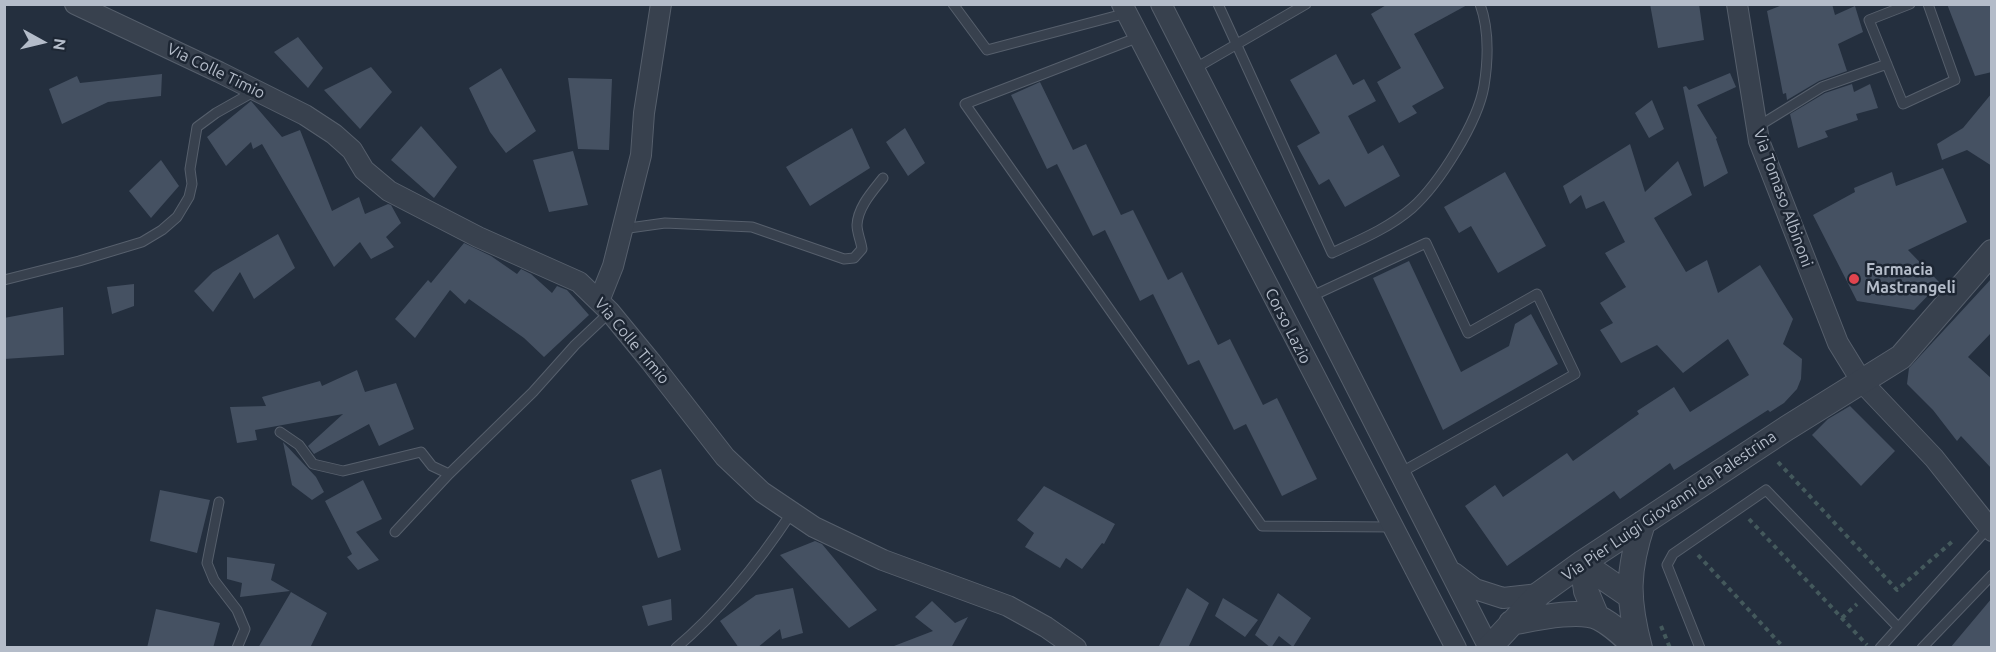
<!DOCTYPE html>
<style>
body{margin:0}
#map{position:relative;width:1996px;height:652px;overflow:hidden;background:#242f3e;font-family:Ubuntu,sans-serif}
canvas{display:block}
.frame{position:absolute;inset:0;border:6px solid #b4bcc9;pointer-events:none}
.north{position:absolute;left:12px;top:12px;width:60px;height:60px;-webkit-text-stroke:4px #1d2633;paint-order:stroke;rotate:98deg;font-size:16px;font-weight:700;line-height:24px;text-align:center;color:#b4bcc9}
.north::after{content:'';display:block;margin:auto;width:21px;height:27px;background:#b4bcc9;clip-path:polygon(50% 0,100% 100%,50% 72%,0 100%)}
</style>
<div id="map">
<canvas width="1996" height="652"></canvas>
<div class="frame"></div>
<div class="north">N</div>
</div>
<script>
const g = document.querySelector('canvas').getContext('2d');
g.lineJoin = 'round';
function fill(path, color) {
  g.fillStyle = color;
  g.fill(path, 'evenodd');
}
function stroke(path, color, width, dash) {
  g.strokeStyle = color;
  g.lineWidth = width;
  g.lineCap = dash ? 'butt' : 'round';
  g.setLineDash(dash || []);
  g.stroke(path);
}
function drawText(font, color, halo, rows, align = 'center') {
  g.font = font + ' Ubuntu,sans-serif';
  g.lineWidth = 5;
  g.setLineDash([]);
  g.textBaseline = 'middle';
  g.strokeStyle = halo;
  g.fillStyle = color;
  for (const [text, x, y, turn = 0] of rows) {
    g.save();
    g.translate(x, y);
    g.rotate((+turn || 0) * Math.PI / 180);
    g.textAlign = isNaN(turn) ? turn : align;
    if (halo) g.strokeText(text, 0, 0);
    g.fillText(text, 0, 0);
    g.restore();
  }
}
const building = new Path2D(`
 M 1388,4 L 1469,4 L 1414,34 L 1444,88 L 1412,106 L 1417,113 L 1399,123 L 1377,82 L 1401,68 L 1371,14 Z
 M 1650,4 L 1699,4 L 1704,40 L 1658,48 Z
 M 1785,4 L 1832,4 L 1835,15 L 1855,6 L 1863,32 L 1838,44 L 1847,71 L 1819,81 L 1787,100 L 1786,93 L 1783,94 L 1767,11 Z
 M 1947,4 L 1992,4 L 1992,72 L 1975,76 Z
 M 298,37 L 323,68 L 308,88 L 274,52 Z
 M 1336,54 L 1353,85 L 1364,79 L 1376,101 L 1348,116 L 1368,154 L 1383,145 L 1400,176 L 1345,207 L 1329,179 L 1319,185 L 1297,146 L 1320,133 L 1290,80 Z
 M 371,67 L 392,92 L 360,129 L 324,90 Z
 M 501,68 L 536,131 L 506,153 L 490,132 L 469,88 Z
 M 1730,73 L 1736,87 L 1697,105 L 1717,138 L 1716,139 L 1728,173 L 1704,187 L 1683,87 L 1686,86 L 1689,90 Z
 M 162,74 L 161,96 L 108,102 L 62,124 L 49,89 L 77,76 L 80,83 Z
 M 568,78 L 612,79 L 609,150 L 578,149 Z
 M 1040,82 L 1073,150 L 1086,144 L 1121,215 L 1133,210 L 1168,280 L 1182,272 L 1218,345 L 1230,339 L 1263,405 L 1277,398 L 1317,479 L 1282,496 L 1246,424 L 1234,430 L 1199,360 L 1188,365 L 1153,294 L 1140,301 L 1105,230 L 1093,236 L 1057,164 L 1047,169 L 1011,95 Z
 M 1852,84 L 1854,92 L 1870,84 L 1878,108 L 1856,114 L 1858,120 L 1825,131 L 1828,137 L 1798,148 L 1790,114 L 1825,93 Z
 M 1992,93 L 1992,166 L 1967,150 L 1942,160 L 1937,144 L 1963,128 Z
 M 1652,100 L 1664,129 L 1649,138 L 1635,113 Z
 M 251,101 L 282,137 L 300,130 L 332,211 L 359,197 L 365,214 L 388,204 L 391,205 L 401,223 L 386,237 L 394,247 L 371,259 L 360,242 L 334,267 L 262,144 L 253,149 L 251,142 L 226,166 L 207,137 Z
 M 421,126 L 457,167 L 434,198 L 391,160 Z
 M 852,128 L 870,168 L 810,206 L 786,167 Z
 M 905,128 L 925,163 L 908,176 L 886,142 Z
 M 1630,144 L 1645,192 L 1678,161 L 1692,195 L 1654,218 L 1686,272 L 1707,260 L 1718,293 L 1760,265 L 1793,319 L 1783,344 L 1802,359 L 1801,379 L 1797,389 L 1784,403 L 1770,412 L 1768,410 L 1674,470 L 1670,463 L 1620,499 L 1614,491 L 1507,566 L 1465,506 L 1495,485 L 1503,497 L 1567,453 L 1573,461 L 1639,414 L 1637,411 L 1674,387 L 1690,412 L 1749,375 L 1728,339 L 1683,373 L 1657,345 L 1621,363 L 1600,330 L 1613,323 L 1600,303 L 1626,287 L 1605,253 L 1625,242 L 1604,201 L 1586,209 L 1581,195 L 1570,204 L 1563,186 Z
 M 573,151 L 588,205 L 549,212 L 533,160 Z
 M 161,160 L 179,186 L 151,218 L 129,191 Z
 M 1943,168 L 1967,222 L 1908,250 L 1940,283 L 1914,310 L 1857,301 L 1813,215 L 1855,192 L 1854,188 L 1892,172 L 1896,186 Z
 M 1505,172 L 1546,246 L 1498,273 L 1471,226 L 1459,233 L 1444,207 Z
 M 278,234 L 295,268 L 254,299 L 240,272 L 213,312 L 194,291 L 213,272 Z
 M 464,243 L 491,256 L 517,274 L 521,269 L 531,274 L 552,293 L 557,286 L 567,290 L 589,315 L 544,357 L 524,338 L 469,299 L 465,304 L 450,290 L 415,338 L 395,319 L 428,280 L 431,283 Z
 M 1409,261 L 1461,372 L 1509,346 L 1515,324 L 1531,314 L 1558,364 L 1443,430 L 1373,278 Z
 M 1992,278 L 1992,332 L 1968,357 L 1992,379 L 1992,469 L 1961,436 L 1957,441 L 1933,410 L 1907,384 L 1909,368 Z
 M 134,284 L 134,306 L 112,314 L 107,287 Z
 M 63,307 L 64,355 L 4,359 L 4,318 Z
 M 357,370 L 365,392 L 396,383 L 414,429 L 379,446 L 369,424 L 314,454 L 308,446 L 343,414 L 255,430 L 257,440 L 237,443 L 230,407 L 266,406 L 262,397 L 320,381 L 322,386 Z
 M 1850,406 L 1895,451 L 1861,486 L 1812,435 L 1828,419 Z
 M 283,442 L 316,477 L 324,492 L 312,500 L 292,485 Z
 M 661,469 L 681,550 L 658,558 L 631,480 Z
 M 363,480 L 382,519 L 356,532 L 379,560 L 358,570 L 347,557 L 352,554 L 325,501 Z
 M 1044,486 L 1115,524 L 1104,544 L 1102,543 L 1082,569 L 1066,558 L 1060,568 L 1025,547 L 1034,533 L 1017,520 Z
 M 160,490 L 210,500 L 197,553 L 150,541 Z
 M 815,541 L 822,544 L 877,610 L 849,628 L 780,555 Z
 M 227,557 L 275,564 L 271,580 L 290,591 L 240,597 L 242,583 L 227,579 Z
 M 793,588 L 803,633 L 782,639 L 780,629 L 757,648 L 739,648 L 720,621 L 756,595 Z
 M 1187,588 L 1209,603 L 1188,648 L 1158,648 Z
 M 291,592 L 327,613 L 310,648 L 258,648 Z
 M 1278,593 L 1311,618 L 1293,647 L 1279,636 L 1271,648 L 1255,635 Z
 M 1223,598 L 1258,620 L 1245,637 L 1215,616 Z
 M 1992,598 L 1992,648 L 1950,648 Z
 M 671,599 L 672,620 L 648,626 L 642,606 Z
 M 932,601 L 955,623 L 968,617 L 951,648 L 894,648 L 894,646 L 933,631 L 915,617 Z
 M 156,609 L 220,623 L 213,648 L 147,648 Z`);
const path = new Path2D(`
 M 1778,462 L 1897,590 L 1954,540
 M 1749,519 L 1867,645
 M 1698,555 L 1784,648
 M 1842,618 L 1857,604
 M 1661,626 L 1670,648`);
const service = new Path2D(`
 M 953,4 L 987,50 L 1127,13
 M 1218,4 L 1332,253 C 1360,240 1389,228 1412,208 C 1439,184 1478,122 1484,86 C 1488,61 1489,29 1480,4
 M 1910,4 L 1869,20 L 1903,104 L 1955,80 L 1928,4
 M 1139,37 L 965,104 L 1262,526 L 1392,527
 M 1194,69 L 1306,4
 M 1757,127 L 1822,87 L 1887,64
 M 622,229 L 665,223 L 752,227 L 844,259 L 854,258 L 862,249 C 861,241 857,233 857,225 C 858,207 872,192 883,178
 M 4,280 L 79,261 L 142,242 L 162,230 L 177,217 L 189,197 L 192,184 L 190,169 L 197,127 L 216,113 L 255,91
 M 1310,297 L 1426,243 L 1468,333 L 1537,294 L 1575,374 L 1400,473
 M 280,432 L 299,445 L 313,464 L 343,471 L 421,452 L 432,466 L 449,474 L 533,392 L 575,345 L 610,312
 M 219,502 L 207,563 L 214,580 L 237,610 L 245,629 L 237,648
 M 395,532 L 449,474
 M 676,648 C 722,609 759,562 792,512
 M 1700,648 L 1667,565 L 1673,554 L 1766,490 L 1898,627
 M 1880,648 L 1988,528
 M 1922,648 L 1992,575`);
const minor = new Path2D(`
 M 75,4 L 219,72 L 305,115 L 334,134 L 352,150 L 364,170 L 389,191 L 478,237 L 579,282 L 610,312 L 651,362 L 725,457 L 762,492 L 814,527 L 883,560 L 1008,606 L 1046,627 L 1076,648
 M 1122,4 L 1456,648
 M 1161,4 L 1489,648
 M 1737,4 L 1759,141 L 1838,343 L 1862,382 L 1934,458 L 1992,531
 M 599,301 L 613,266 L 641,155 L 644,113 L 661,4
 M 1454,573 L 1475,589 L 1503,598 L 1539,594`);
const tertiary = new Path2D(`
 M 1582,563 L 1630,596
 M 1582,563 L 1586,591 L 1597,617
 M 1511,623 C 1533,619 1579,608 1599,618 C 1613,625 1625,637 1636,648
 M 1489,648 L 1539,594 L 1582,563 L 1787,428 L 1901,357 L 1992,252
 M 1640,648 C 1627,599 1627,571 1643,523`);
const markers = [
 [1854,279,6,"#e0444e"]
];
const streetNames = [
 ["Via Colle Timio",216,71,26],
 ["Via Tomaso Albinoni",1783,198,70],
 ["Corso Lazio",1288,326,63],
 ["Via Colle Timio",632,341,50],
 ["Via Pier Luigi Giovanni da Palestrina",1669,506,-34]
];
const poiNames = [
 ["Farmacia",1866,270],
 ["Mastrangeli",1866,288]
];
fill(building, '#455162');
stroke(service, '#565f6c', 11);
stroke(minor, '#565f6c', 22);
stroke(tertiary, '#565f6c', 26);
stroke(path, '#44595c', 4, [4.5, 4.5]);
stroke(service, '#38414e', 9);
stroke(minor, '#38414e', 20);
stroke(tertiary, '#38414e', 24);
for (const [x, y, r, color] of markers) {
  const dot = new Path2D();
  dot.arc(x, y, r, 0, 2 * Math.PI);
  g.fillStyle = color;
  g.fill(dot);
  stroke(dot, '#1d2633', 2);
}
drawText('16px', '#b4bcc9', '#1d2633', streetNames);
drawText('bold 16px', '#b4bcc9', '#1d2633', poiNames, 'left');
</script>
